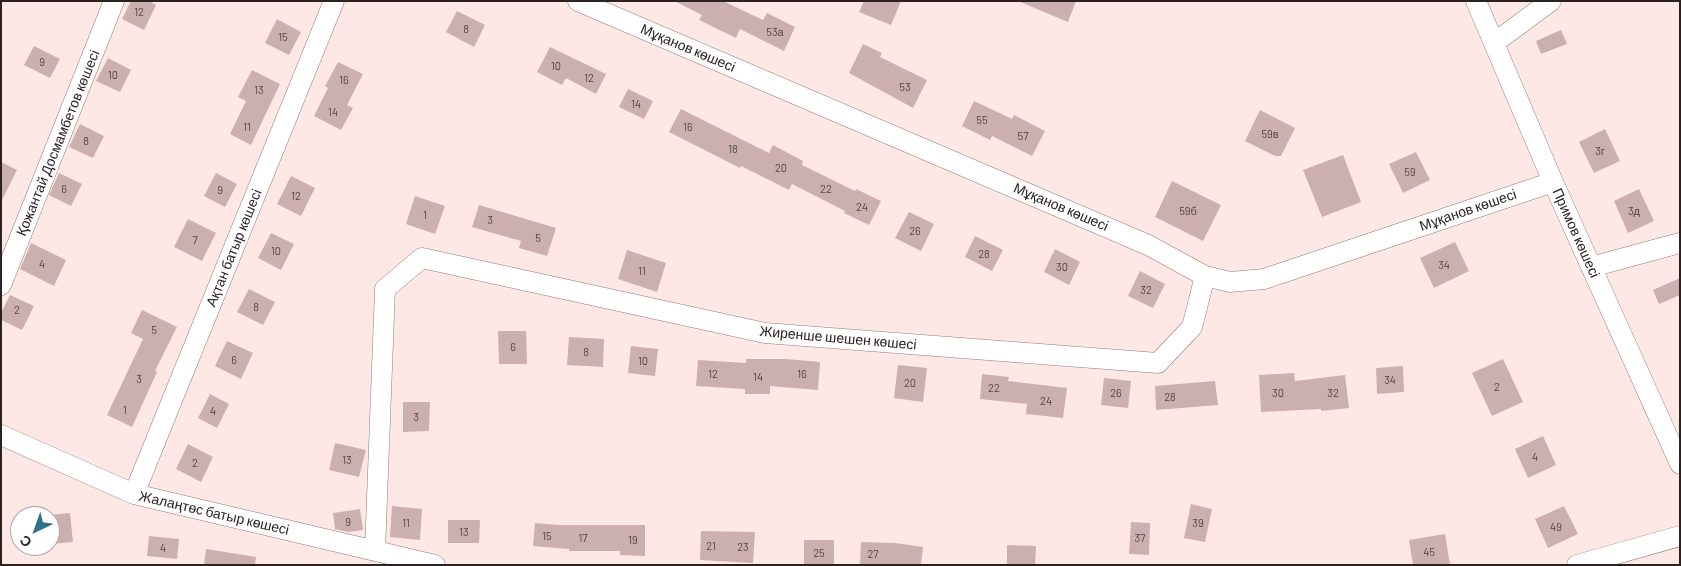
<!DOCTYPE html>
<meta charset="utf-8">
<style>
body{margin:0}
#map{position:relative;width:1681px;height:566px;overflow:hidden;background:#fee8e6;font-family:Barlow,sans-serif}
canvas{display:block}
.frame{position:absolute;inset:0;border:2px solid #2a2120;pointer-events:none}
.north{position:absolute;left:10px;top:506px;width:50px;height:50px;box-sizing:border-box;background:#fff;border:1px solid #aaa6a6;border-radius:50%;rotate:222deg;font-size:14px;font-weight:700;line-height:20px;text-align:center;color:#2a2120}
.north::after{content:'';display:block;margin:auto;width:18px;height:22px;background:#327286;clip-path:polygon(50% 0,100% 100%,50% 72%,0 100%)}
</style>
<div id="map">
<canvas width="1681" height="566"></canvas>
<div class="frame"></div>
<div class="north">С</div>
</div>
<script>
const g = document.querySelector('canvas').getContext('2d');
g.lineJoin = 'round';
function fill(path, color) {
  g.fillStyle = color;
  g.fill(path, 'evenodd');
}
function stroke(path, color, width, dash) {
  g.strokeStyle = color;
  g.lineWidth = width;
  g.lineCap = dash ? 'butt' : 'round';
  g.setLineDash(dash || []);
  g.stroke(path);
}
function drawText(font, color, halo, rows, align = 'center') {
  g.font = font + ' Barlow,sans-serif';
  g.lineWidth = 4.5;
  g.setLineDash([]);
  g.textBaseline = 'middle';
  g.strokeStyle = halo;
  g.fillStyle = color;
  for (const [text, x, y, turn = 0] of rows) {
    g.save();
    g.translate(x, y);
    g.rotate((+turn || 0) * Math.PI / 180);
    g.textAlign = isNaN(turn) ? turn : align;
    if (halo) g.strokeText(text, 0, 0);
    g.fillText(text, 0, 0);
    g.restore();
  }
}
const building = new Path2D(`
 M 131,1 L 149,1 L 156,5 L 144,30 L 122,19 Z
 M 674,1 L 723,1 L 763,20 L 767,13 L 795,27 L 784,51 L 740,29 L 736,38 L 699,20 L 702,15 Z
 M 864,1 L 901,1 L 891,25 L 859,12 Z
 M 1018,1 L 1076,1 L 1068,22 Z
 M 457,11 L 485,25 L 474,47 L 446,32 Z
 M 277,19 L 301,32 L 289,55 L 265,43 Z
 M 1561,30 L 1567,44 L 1541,54 L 1536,41 Z
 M 863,44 L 882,53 L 880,57 L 927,80 L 913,108 L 849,73 Z
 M 34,46 L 60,59 L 50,78 L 24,65 Z
 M 550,47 L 606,74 L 596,94 L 566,78 L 562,85 L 537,72 Z
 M 108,58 L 131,70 L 120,92 L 96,81 Z
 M 338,62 L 363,74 L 347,105 L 353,108 L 341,130 L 314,116 L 328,88 L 325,86 Z
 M 252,70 L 280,84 L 251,145 L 230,134 L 246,101 L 238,97 Z
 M 628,89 L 653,101 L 644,119 L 619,107 Z
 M 974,101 L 1012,119 L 1014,115 L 1045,131 L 1032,156 L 992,136 L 990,140 L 962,126 Z
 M 681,109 L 769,153 L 773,145 L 803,161 L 802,165 L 855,191 L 856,189 L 881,201 L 869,225 L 844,213 L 845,211 L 792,184 L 789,190 L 741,166 L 740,168 L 669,132 Z
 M 1260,110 L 1295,128 L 1281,156 L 1275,156 L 1245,141 Z
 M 80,124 L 104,136 L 93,158 L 69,147 Z
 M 1605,129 L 1620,161 L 1594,173 L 1579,142 Z
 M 1416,152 L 1430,180 L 1403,193 L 1389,164 Z
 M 1343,155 L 1361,202 L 1322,217 L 1303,170 Z
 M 1,162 L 17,170 L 1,202 Z
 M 59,173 L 82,184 L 71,206 L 49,195 Z
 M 216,173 L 237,184 L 225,207 L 204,196 Z
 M 291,176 L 315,188 L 301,216 L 277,204 Z
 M 1172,181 L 1221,205 L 1203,241 L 1155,217 Z
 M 1639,189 L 1654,221 L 1628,233 L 1614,201 Z
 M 415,196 L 445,206 L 435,234 L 406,224 Z
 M 479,205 L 556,228 L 547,256 L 519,248 L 521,241 L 472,227 Z
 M 909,212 L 934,224 L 921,251 L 895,238 Z
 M 188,219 L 216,233 L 202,261 L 174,247 Z
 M 271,233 L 294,244 L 281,270 L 258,258 Z
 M 975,236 L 1003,250 L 992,271 L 965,257 Z
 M 1455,242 L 1469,271 L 1434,288 L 1420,258 Z
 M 31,243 L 66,260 L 54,286 L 20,269 Z
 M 1055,249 L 1080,262 L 1069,285 L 1044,272 Z
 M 627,250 L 666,263 L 657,292 L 618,279 Z
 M 1140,271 L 1165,284 L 1153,308 L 1128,296 Z
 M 1680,278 L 1680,295 L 1659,304 L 1653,290 Z
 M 249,289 L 275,302 L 263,325 L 237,312 Z
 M 10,295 L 34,306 L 22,330 L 1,320 L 1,313 Z
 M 142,310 L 177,327 L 155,371 L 157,372 L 132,427 L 107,415 L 143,339 L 131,333 Z
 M 498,331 L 526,331 L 527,364 L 499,364 Z
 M 569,337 L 604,339 L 603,367 L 567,365 Z
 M 227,341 L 253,353 L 241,379 L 215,366 Z
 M 631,346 L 658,349 L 655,376 L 628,373 Z
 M 746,359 L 786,359 L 820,362 L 818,390 L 770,386 L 770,394 L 745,394 L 745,389 L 696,386 L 698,360 L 746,363 Z
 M 1503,359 L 1523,402 L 1492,416 L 1472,373 Z
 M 898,365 L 927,368 L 923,402 L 894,398 Z
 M 1403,366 L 1404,392 L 1377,394 L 1376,368 Z
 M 1294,373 L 1295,381 L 1345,375 L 1349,408 L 1321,411 L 1321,409 L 1261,412 L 1259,375 Z
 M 982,374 L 1009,377 L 1008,381 L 1067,388 L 1063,418 L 1026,414 L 1027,404 L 980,399 Z
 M 1104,378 L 1131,381 L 1128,408 L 1101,405 Z
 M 1215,381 L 1218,405 L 1156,410 L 1155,386 Z
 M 210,394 L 229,404 L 217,428 L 198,418 Z
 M 403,402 L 430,402 L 429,431 L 403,432 Z
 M 1543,436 L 1556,465 L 1528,478 L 1515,449 Z
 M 335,443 L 366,450 L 359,477 L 329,470 Z
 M 188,444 L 213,457 L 201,482 L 176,469 Z
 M 1191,504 L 1212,509 L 1205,542 L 1184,538 Z
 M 392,506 L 422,509 L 420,540 L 390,537 Z
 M 1564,506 L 1578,534 L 1548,548 L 1535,519 Z
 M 360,509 L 363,530 L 348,532 L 335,529 L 333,513 Z
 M 70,513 L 73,542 L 50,544 L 50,515 Z
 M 448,520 L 480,520 L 479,543 L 448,543 Z
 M 1131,522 L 1150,523 L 1149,555 L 1129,554 Z
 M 535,523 L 558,525 L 645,525 L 645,556 L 620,555 L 620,551 L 569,551 L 569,549 L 533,546 Z
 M 701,531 L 755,532 L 753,563 L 700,560 Z
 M 1445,534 L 1450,565 L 1413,565 L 1409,540 Z
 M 149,536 L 179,539 L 177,559 L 147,556 Z
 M 804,540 L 834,540 L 834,565 L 804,565 Z
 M 861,542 L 895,543 L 923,547 L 921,565 L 860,565 Z
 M 1007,545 L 1036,546 L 1035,565 L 1007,565 Z
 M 206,549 L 256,557 L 255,565 L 204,565 Z`);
const minor = new Path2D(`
 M 578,1 L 1148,245 L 1205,276 L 1230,282 L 1264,279 L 1553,182
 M 1476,1 L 1553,182 L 1680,464
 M 1494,43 L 1551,1
 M 1591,267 L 1680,243
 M 1,285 L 114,1
 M 1,435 L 134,494 L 435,565
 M 134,494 L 334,1
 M 375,551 L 385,289 L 422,258 L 765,333 L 1158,363 L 1192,327 L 1205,276
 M 1577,565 L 1680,536`);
const numberNames = [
 ["12",139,12],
 ["8",466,29],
 ["53а",775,32],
 ["15",283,37],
 ["9",42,62],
 ["10",556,66],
 ["10",113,75],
 ["12",589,78],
 ["16",344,80],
 ["53",905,87],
 ["13",259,90],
 ["14",636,104],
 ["14",333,112],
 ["55",982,120],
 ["11",247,127],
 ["16",688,127],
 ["59в",1270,134],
 ["57",1023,136],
 ["8",86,141],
 ["18",733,149],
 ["3г",1600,151],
 ["20",781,168],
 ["59",1410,172],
 ["6",64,189],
 ["22",826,189],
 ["9",220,190],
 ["12",296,196],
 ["24",862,207],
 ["59б",1188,211],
 ["3д",1634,211],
 ["1",425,215],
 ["3",490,220],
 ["26",915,231],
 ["5",538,238],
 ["7",195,240],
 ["10",276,251],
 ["28",984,254],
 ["4",42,264],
 ["34",1444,265],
 ["30",1062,267],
 ["11",642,271],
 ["32",1146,290],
 ["8",256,307],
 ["2",17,310],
 ["5",154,330],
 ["6",513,347],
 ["8",586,352],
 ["6",234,360],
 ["10",643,361],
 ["12",713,374],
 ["16",802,374],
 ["14",758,377],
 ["3",139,379],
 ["34",1390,380],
 ["20",910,383],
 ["2",1497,387],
 ["22",994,388],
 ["26",1116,393],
 ["30",1278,393],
 ["32",1333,393],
 ["28",1170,397],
 ["24",1046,401],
 ["1",125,410],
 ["4",213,411],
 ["3",416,417],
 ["4",1535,457],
 ["13",347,460],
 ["2",195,463],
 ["9",348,522],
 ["11",406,523],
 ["39",1198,523],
 ["49",1556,527],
 ["13",464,532],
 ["15",547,536],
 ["17",583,538],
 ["37",1140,538],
 ["19",633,540],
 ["21",711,546],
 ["23",743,547],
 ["4",163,548],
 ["45",1429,552],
 ["25",819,553],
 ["27",873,554]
];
const streetNames = [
 ["Мұқанов көшесі",688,48,23],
 ["Қожантай Досмамбетов көшесі",58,143,-68],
 ["Мұқанов көшесі",1061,207,23],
 ["Мұқанов көшесі",1468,210,-19],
 ["Примов көшесі",1576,233,66],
 ["Ақтан батыр көшесі",234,248,-68],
 ["Жиренше шешен көшесі",838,338,5],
 ["Жалаңтөс батыр көшесі",214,513,13]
];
fill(building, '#cbb0af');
stroke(minor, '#937a79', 21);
stroke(minor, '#fff', 20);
drawText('11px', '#524544', null, numberNames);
drawText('14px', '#2a2120', '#fff', streetNames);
</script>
